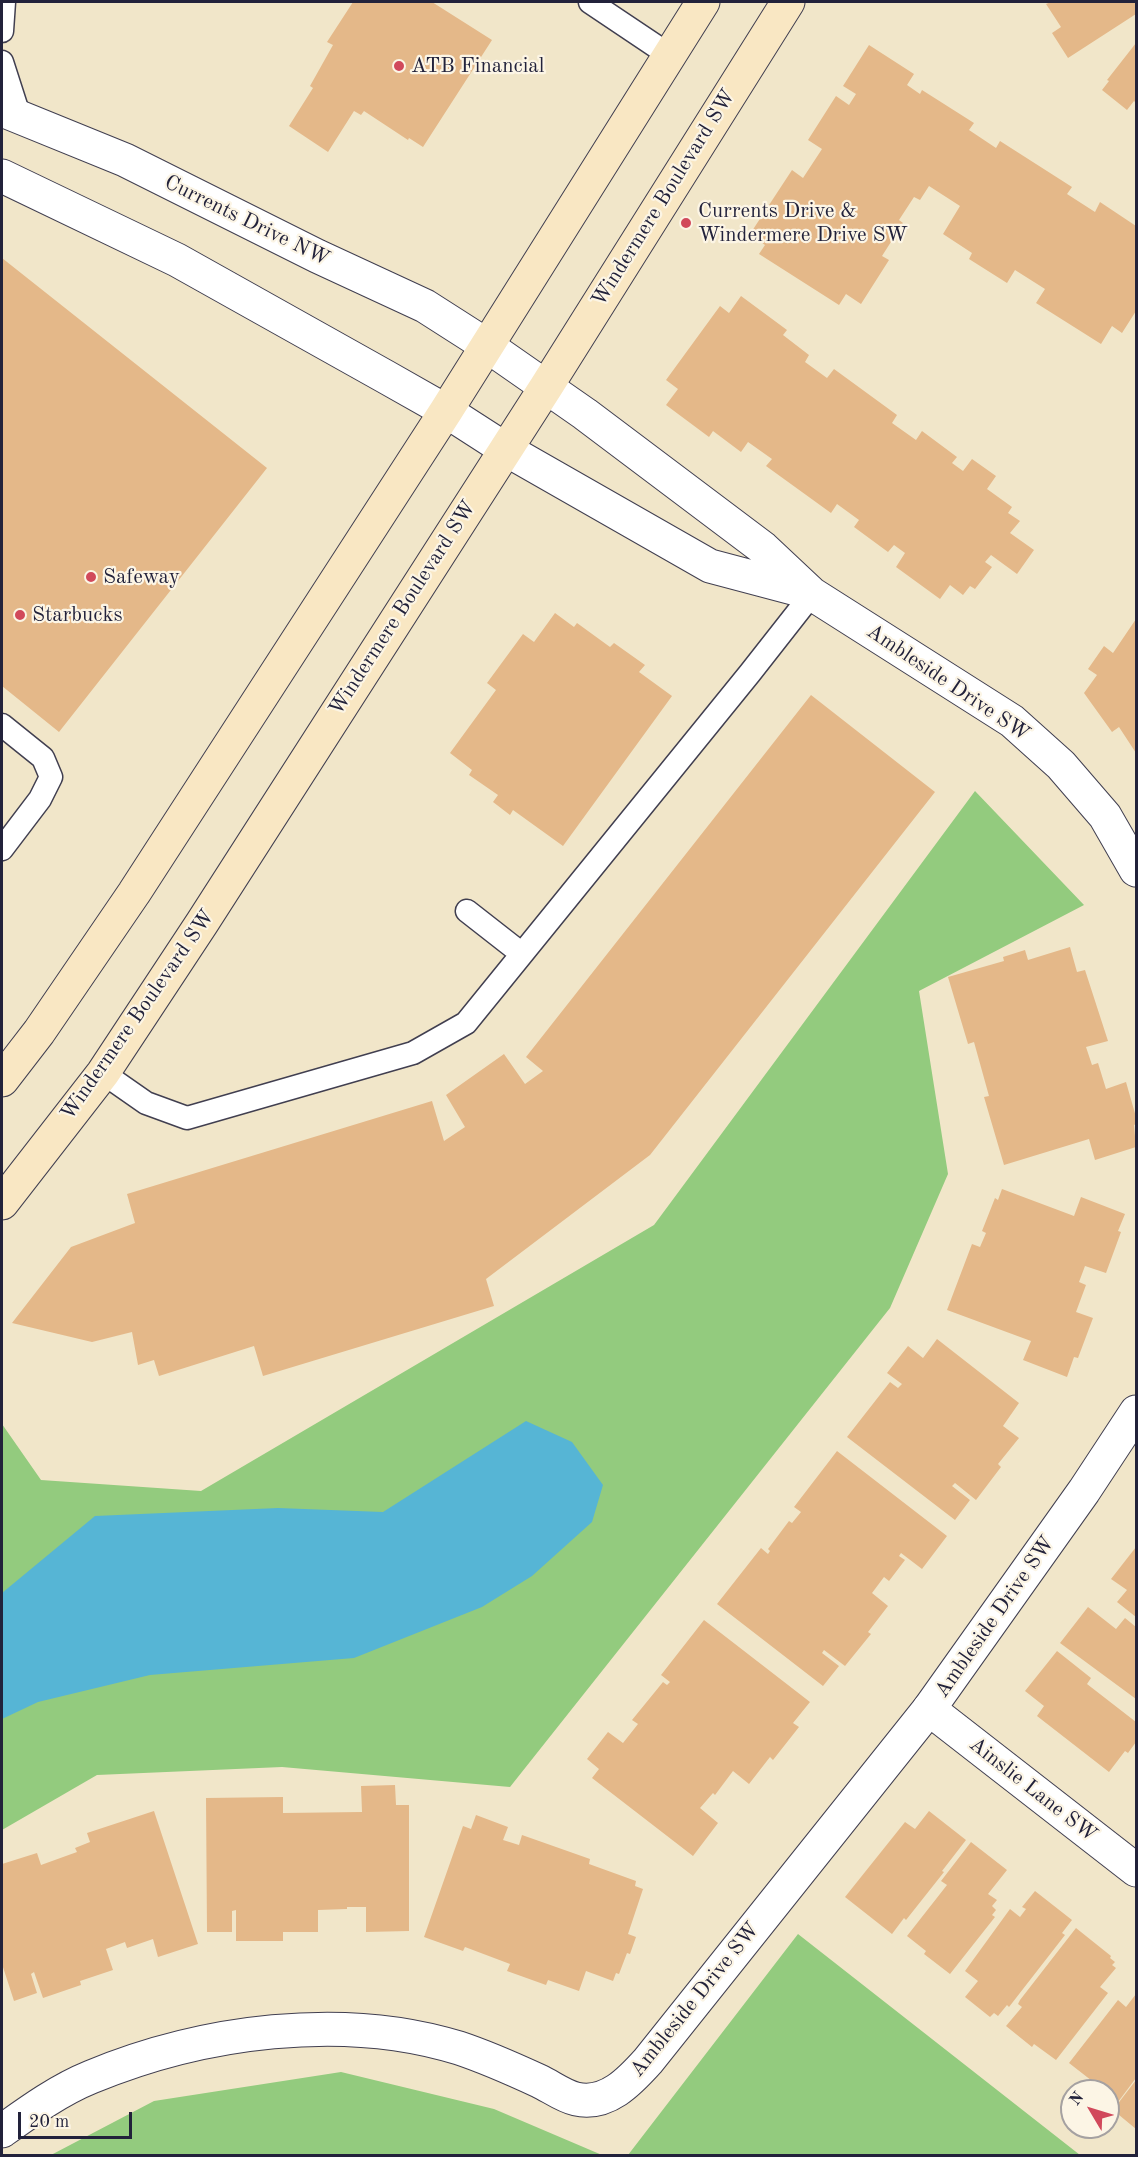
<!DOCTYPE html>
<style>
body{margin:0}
#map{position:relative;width:1138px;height:2157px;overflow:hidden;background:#f1e6c9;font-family:"Old Standard TT",serif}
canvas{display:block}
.frame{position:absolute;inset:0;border:3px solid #22223b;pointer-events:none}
.north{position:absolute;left:1060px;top:2079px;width:60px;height:60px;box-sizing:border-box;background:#fcf5e5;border:2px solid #a5a1a1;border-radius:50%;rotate:308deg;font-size:16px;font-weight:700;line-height:24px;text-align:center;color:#22223b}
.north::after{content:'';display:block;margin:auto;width:21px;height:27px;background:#d1495b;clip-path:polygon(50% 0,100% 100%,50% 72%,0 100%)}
.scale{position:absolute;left:18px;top:2112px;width:114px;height:27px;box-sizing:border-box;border:3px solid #22223b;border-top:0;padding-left:8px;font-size:18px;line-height:21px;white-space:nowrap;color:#22223b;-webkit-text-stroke:4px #fcf5e5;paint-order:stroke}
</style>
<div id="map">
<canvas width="1138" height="2157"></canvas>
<div class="frame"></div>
<div class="north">N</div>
<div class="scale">20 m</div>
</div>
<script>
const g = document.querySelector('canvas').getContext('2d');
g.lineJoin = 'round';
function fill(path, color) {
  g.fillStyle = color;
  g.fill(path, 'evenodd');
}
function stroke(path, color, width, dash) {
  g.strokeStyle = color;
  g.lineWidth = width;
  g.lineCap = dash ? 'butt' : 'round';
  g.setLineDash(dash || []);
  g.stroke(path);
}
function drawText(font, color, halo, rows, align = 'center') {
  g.font = font + ' "Old Standard TT",serif';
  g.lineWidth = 4.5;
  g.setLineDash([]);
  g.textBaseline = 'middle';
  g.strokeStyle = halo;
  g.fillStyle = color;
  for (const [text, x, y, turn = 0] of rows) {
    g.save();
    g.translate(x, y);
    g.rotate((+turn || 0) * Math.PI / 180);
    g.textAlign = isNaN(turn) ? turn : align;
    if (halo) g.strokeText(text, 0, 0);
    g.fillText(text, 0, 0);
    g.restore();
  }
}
const green = new Path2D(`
 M 975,791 L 1084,905 L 919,991 L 948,1174 L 890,1308 L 510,1787 L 282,1767 L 97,1775 L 2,1830 L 2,1424 L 41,1480 L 201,1491 L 654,1225 Z
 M 798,1934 L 1080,2155 L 628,2155 Z
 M 341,2072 L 494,2109 L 602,2155 L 51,2155 L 154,2101 Z`);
const water = new Path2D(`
 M 526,1421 L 572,1442 L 603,1485 L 592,1522 L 532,1576 L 482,1607 L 354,1658 L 150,1675 L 38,1702 L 2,1719 L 2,1593 L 95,1516 L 278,1508 L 383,1512 Z`);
const building = new Path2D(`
 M 353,2 L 432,2 L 492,40 L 423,147 L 409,138 L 408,140 L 364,111 L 361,115 L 354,111 L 328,152 L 289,126 L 313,88 L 310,86 L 333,45 L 327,42 Z
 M 1051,2 L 1136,2 L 1136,14 L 1068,58 L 1052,33 L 1061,27 L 1046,4 Z
 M 1136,43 L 1136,103 L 1134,101 L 1127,110 L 1102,90 L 1109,81 L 1107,80 Z
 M 869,45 L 914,74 L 907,85 L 920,94 L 922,90 L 974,123 L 969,130 L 996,148 L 1000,141 L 1072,187 L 1067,194 L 1095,212 L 1100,202 L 1136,226 L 1136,311 L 1122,333 L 1112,326 L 1101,344 L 1036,303 L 1045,289 L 1015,270 L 1007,283 L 969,259 L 972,253 L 943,234 L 960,206 L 929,186 L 920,200 L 914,197 L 899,220 L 903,223 L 882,256 L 889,260 L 861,304 L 846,294 L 839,305 L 759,254 L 765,245 L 750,234 L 792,170 L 803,178 L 822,149 L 808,140 L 836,96 L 849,105 L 856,94 L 843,86 Z
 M 2,258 L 267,468 L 59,732 L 2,686 Z
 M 741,296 L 787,330 L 783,335 L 809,355 L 805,362 L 827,378 L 834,369 L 897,415 L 892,423 L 916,440 L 922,431 L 957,457 L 952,463 L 963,471 L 972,459 L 996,476 L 987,489 L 1012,507 L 1008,513 L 1020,521 L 1010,533 L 1034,550 L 1017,574 L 991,555 L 985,562 L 992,567 L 975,589 L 970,586 L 963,595 L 950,585 L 940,599 L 896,567 L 905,553 L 894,545 L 888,552 L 854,527 L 859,520 L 837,504 L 831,513 L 766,466 L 772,459 L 748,442 L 741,452 L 713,431 L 709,437 L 666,405 L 678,389 L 666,380 L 720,306 L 729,313 Z
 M 555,613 L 574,627 L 577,623 L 610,647 L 614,643 L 645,665 L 639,672 L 672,696 L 563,846 L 513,810 L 510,815 L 493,802 L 498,795 L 469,775 L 472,770 L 450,753 L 496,690 L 487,683 L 523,634 L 534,642 Z
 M 1136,619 L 1136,753 L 1119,727 L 1112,732 L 1084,693 L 1097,675 L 1088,669 L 1104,646 L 1113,653 Z
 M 811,695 L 935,792 L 650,1155 L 486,1279 L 494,1306 L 263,1376 L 254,1346 L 159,1376 L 154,1360 L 138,1365 L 132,1332 L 92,1342 L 12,1323 L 71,1247 L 135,1223 L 127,1194 L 432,1101 L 444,1141 L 465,1127 L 446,1095 L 504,1054 L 525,1084 L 543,1071 L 526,1057 Z
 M 1070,947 L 1077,972 L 1085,970 L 1108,1041 L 1086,1047 L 1092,1065 L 1098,1063 L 1106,1089 L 1126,1082 L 1136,1117 L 1136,1124 L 1134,1125 L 1136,1147 L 1095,1160 L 1089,1139 L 1004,1165 L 984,1097 L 989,1096 L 974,1042 L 968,1044 L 948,977 L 1004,961 L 1003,957 L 1025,950 L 1028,960 Z
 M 1002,1189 L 1074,1216 L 1081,1197 L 1125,1214 L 1118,1231 L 1121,1232 L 1106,1273 L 1085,1266 L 1079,1282 L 1086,1285 L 1076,1312 L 1093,1318 L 1078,1358 L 1074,1357 L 1067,1377 L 1023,1360 L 1031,1341 L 947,1310 L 972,1244 L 980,1247 L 986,1233 L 982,1231 L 995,1198 L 998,1200 Z
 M 937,1339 L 1019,1403 L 1003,1426 L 1019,1438 L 998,1464 L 1001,1467 L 976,1500 L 955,1483 L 952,1486 L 970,1500 L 955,1520 L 847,1437 L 890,1382 L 898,1388 L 902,1384 L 887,1373 L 908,1346 L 923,1358 Z
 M 837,1451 L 947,1536 L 922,1569 L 901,1553 L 899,1556 L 905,1560 L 889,1581 L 884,1577 L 872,1593 L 888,1606 L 868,1632 L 871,1634 L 845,1666 L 824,1650 L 822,1653 L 839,1666 L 823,1686 L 717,1604 L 761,1548 L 768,1554 L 770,1551 L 768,1549 L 789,1521 L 792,1523 L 801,1512 L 794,1507 Z
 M 1136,1547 L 1136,1617 L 1117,1602 L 1127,1590 L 1111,1579 Z
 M 1088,1607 L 1116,1629 L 1125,1618 L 1136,1627 L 1136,1699 L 1060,1643 Z
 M 704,1620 L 810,1702 L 793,1723 L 799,1727 L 773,1760 L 770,1757 L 749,1784 L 733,1771 L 715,1795 L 713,1793 L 700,1808 L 718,1823 L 693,1856 L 592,1778 L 599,1769 L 587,1759 L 608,1732 L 623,1743 L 638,1724 L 632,1720 L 663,1682 L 667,1685 L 670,1682 L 661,1675 Z
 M 1057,1651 L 1091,1678 L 1087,1684 L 1136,1722 L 1136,1742 L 1128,1753 L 1125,1751 L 1109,1772 L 1037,1716 L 1044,1706 L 1025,1691 Z
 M 395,1785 L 396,1805 L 409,1805 L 409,1931 L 366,1932 L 366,1907 L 347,1907 L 347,1909 L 318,1910 L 318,1932 L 283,1932 L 283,1941 L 236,1941 L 236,1910 L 232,1911 L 232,1932 L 207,1932 L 206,1798 L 283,1797 L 283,1813 L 362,1812 L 361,1786 Z
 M 154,1811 L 198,1944 L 158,1957 L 153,1939 L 127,1948 L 125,1942 L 106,1949 L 113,1970 L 80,1981 L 81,1985 L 43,1998 L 34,1972 L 31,1974 L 37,1993 L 14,2001 L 2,1964 L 2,1864 L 37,1853 L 41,1865 L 77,1852 L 75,1848 L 90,1842 L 87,1833 Z
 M 929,1811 L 966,1840 L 942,1871 L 944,1872 L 906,1920 L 904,1918 L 892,1934 L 845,1897 L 905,1822 L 915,1829 Z
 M 476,1815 L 508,1827 L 503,1840 L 519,1845 L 522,1835 L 590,1859 L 589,1864 L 636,1881 L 635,1886 L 643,1889 L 628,1934 L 636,1937 L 630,1954 L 627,1953 L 619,1974 L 616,1973 L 613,1981 L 586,1971 L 579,1991 L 548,1980 L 546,1985 L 507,1971 L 510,1964 L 465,1947 L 463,1951 L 424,1937 L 463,1826 L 471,1829 Z
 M 971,1842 L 1007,1870 L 988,1894 L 997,1900 L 992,1906 L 996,1910 L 992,1915 L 995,1917 L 950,1974 L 924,1954 L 926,1951 L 907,1936 L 947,1885 L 941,1881 Z
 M 1035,1891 L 1072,1920 L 1062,1933 L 1065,1935 L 1009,2007 L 1007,2005 L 998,2016 L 994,2013 L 990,2017 L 965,1997 L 978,1981 L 965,1971 L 1010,1909 L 1020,1917 L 1026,1909 L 1022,1907 Z
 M 1076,1928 L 1111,1956 L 1110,1958 L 1115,1962 L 1112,1965 L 1116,1968 L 1100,1987 L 1108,1993 L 1056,2060 L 1034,2044 L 1032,2047 L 1006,2026 L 1022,2007 L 1018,2004 L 1020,2000 Z
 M 1136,1994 L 1136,2078 L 1118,2102 L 1108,2094 L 1108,2091 L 1105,2091 L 1069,2063 L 1118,2000 L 1126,2007 Z
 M 1136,2080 L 1136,2129 L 1113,2110 Z`);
const service = new Path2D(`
 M 590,2 L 669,55
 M 2,31 L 4,2
 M 2,62 L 20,118
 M 2,725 L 43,758 L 51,777 L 40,799 L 2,849
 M 467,911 L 522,954
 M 103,1073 L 146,1103 L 187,1118 L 413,1053 L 466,1023 L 750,673 L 812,594`);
const minor = new Path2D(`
 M 929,1709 L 1136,1870`);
const tertiary = new Path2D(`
 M 2,110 L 125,160 L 317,256 L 425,306 L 486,345 L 585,414 L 763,548 L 812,594 L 1012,721 L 1061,765 L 1105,816 L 1136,870
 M 2,176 L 177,260 L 386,377 L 446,411 L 505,449 L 710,566 L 808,592
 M 2,2131 C 30,2111 59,2090 91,2077 C 202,2031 343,2012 459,2048 C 486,2057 513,2069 539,2081 C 550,2086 563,2096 576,2099 C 607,2106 630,2081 648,2061 L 929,1709 L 1084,1491 L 1136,1412`);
const secondary = new Path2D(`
 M 2,1080 L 39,1032 L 134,893 L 446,411 L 703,2
 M 2,1203 L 103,1073 L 202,923 L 546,387 L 788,2`);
const markers = [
 [399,66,6,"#d1495b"],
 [686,223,6,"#d1495b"],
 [91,577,6,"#d1495b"],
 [20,615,6,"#d1495b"]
];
const poiNames = [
 ["ATB Financial",411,66],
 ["Currents Drive &",698,211],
 ["Windermere Drive SW",698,235],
 ["Safeway",103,577],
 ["Starbucks",32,615]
];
const streetNames = [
 ["Windermere Boulevard SW",664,198,-58],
 ["Currents Drive NW",247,221,26],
 ["Windermere Boulevard SW",403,608,-57],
 ["Ambleside Drive SW",948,683,34],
 ["Windermere Boulevard SW",138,1015,-55],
 ["Ambleside Drive SW",995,1617,-55],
 ["Ainslie Lane SW",1033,1790,38],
 ["Ambleside Drive SW",695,2000,-51]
];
fill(green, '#93cb7e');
fill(water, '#56b5d5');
fill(building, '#e4b889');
stroke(service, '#413f50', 25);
stroke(minor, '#413f50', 35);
stroke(tertiary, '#413f50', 35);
stroke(secondary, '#413f50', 35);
stroke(service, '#fff', 22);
stroke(minor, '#fff', 33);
stroke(tertiary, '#fff', 33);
stroke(secondary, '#f9e7c3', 33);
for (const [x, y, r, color] of markers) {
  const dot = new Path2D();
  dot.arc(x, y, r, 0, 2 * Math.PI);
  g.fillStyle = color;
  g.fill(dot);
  stroke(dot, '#fcf5e5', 2);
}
drawText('21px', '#22223b', '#fcf5e5', poiNames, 'left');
drawText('21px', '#22223b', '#fcf5e5', streetNames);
</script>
